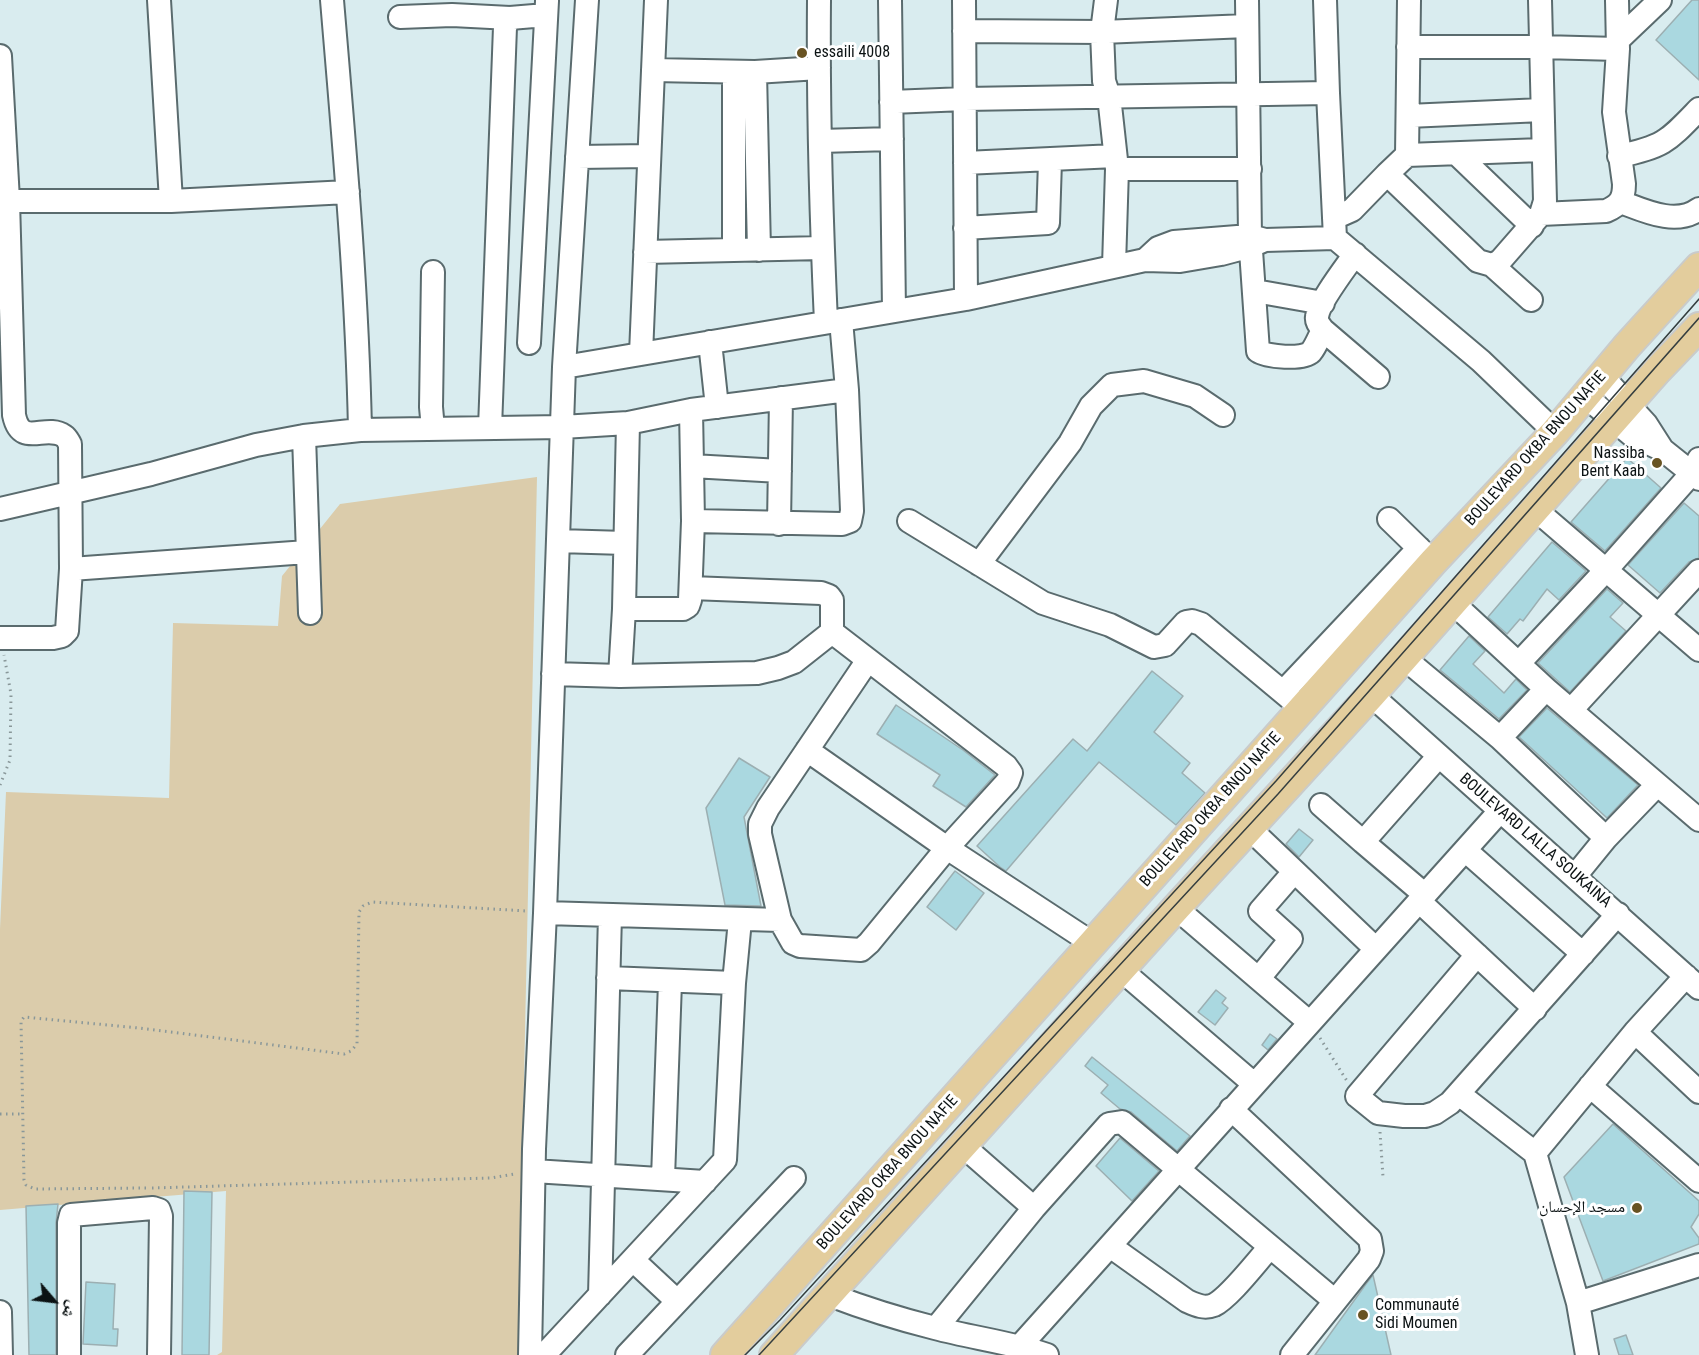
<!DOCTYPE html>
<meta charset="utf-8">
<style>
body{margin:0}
#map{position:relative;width:1699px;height:1355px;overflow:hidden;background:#d9ecef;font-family:"Roboto Condensed","Noto Naskh Arabic",sans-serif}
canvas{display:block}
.north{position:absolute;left:24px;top:1271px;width:60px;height:60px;-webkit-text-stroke:4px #fff;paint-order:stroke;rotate:118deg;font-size:16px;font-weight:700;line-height:24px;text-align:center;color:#0b1213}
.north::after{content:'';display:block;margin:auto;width:21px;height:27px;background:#0b1213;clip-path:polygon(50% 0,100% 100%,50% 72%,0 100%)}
</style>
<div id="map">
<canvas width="1699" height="1355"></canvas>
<div class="north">ش</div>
</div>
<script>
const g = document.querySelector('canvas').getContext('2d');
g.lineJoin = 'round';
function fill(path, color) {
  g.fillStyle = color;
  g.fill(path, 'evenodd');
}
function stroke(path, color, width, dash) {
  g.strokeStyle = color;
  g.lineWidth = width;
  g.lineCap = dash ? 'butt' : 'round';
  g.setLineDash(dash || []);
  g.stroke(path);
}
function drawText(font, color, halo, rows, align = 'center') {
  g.font = font + ' "Roboto Condensed","Noto Naskh Arabic",sans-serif';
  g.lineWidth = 6;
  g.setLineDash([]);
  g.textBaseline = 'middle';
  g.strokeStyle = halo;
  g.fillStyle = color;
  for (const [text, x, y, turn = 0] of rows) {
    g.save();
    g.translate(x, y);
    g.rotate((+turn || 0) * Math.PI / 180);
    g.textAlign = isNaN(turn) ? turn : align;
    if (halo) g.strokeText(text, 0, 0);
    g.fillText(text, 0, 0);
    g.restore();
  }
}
const green = new Path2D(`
 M 537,477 L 518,1355 L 217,1355 L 222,1352 L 226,1191 L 0,1210 L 0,929 L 6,792 L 169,798 L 173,623 L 278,626 L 282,576 L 340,504 Z`);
const building = new Path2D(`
 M 1692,0 L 1699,0 L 1699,80 L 1656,40 Z
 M 1627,458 L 1661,488 L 1605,551 L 1571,522 Z
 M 1684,503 L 1699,516 L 1699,558 L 1689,562 L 1660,593 L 1628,565 Z
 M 1552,542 L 1586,571 L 1559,600 L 1547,589 L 1523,621 L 1520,619 L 1507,634 L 1488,617 Z
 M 1607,589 L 1623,603 L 1610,617 L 1626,631 L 1570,692 L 1538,663 Z
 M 1469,636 L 1485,651 L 1473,664 L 1504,693 L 1516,679 L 1527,690 L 1499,719 L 1440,670 Z
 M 1152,671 L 1183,696 L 1154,732 L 1190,763 L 1182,773 L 1205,793 L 1176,825 L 1099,762 L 1006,871 L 1000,867 L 977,846 L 1073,739 L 1087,751 Z
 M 896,705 L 963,750 L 995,775 L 966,807 L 933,786 L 940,775 L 877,734 Z
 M 1547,708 L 1638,785 L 1607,818 L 1519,737 Z
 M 739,758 L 770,777 L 744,817 L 761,906 L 725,905 L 706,808 Z
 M 1299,829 L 1313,840 L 1299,857 L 1286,844 Z
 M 955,871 L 984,893 L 956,930 L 927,907 Z
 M 1216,990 L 1226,998 L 1222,1003 L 1228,1008 L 1215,1025 L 1198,1012 Z
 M 1270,1034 L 1277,1039 L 1268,1050 L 1262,1045 Z
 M 1092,1057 L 1190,1136 L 1177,1151 L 1131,1112 L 1120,1109 L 1101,1093 L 1108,1085 L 1085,1066 Z
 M 1613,1124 L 1699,1201 L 1699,1214 L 1691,1227 L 1699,1238 L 1699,1244 L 1603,1281 L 1564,1177 Z
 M 1120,1138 L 1159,1171 L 1132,1201 L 1096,1166 Z
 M 184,1191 L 212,1192 L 209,1355 L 182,1355 Z
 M 58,1204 L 56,1223 L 56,1355 L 29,1355 L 26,1206 Z
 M 1373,1275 L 1391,1355 L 1315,1355 L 1366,1284 Z
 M 86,1282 L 115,1284 L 113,1329 L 118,1329 L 117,1346 L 83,1344 Z
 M 1626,1335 L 1633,1355 L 1619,1355 L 1614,1339 Z`);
const path = new Path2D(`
 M 0,785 L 10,760 L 11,694 L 4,655
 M 1320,1038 L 1347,1081
 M 0,1114 L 22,1114
 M 1380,1132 L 1383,1177
 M 146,1188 L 35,1189 L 26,1185 L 24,1180 L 21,1021 L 24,1017 L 139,1028 L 344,1054 L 351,1051 L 357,1044 L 359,912 L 363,906 L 372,902 L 527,911
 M 152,1188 L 453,1179 L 491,1178 L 514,1174`);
const minor = new Path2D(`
 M 159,0 L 171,201
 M 332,0 C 344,143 357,286 360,430
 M 819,0 C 818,107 821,214 826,322
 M 890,0 L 894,310
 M 964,0 L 966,299
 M 1106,0 L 1102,32 L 1104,81 L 1109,96 L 1117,169 L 1114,266
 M 1247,0 L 1250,236 L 1258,351 C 1267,357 1303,360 1311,352 C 1316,346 1319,337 1323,330
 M 1325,0 L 1328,93 L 1335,238
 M 400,17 L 452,15 L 510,18
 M 964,31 L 1102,32 L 1247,26
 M 1618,40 L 1660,0
 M 1408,47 L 1541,47 L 1618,49
 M 0,56 L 8,200 L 14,415 C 21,449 45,423 64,436 C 67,438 68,441 70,444 L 71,569 L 67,631 L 62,636 L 53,638 L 0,638
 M 653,70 L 755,72 L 819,68
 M 734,72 L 734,250
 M 755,72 L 759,250
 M 891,102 L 965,99 L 1328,93
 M 1408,116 L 1542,110
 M 820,141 L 892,139
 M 1407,155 L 1409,0
 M 1458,155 L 1532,226
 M 1619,156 C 1664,147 1668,141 1699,109
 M 577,157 L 649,156
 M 965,163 L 1115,156
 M 1117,169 L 1250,169
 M 1387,174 L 1478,261 L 1492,265 L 1500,261 L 1541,214 L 1545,201 L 1540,0
 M 0,201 L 171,201 L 348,192
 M 1621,202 C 1645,211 1676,226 1699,209
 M 1541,214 L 1606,211 C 1620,205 1624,199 1624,184 L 1614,112 L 1618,49 L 1617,0
 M 1334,218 L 1352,210 L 1387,174 L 1407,155 L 1542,150
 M 965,228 L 1048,223 L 1050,161
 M 645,252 L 822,248
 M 1355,254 C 1346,267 1318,303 1317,317 C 1316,322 1320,326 1323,330 L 1378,377
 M 1145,260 L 1158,248 L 1174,242 L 1250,236 L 1265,240 L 1335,238 L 1481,361 L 1555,432
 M 1492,265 L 1531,300
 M 433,272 L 431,407 L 433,429
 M 1255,291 L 1323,303
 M 710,342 L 717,407
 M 529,343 L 547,1
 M 641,354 L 656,0
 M 564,367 L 966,299 L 1145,260 L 1180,261 L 1221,254 L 1251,246 L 1265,240
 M 1602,376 L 1646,424 L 1662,449
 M 1585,396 L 1633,436 L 1663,450 L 1699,479
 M 490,428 L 505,27 L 510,18 L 546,15
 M 304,436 L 310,613
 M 692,466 L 780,471
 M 0,509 L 151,474 L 256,445 L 304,436 L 360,430 L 562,427 L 628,423 L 691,410 L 847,390
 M 1536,510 L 1699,650
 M 1389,519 L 1428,557
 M 693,521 L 842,524 L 850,521 L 852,511 L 847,390 L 841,320
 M 909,521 L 1043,603 L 1110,625 L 1154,647 L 1165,645 L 1186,622 L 1192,621 L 1201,624 L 1303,709
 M 779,524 L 781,398
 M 558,541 L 625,543
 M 979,564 L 1070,443 L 1091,406 L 1112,385 L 1144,381 L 1195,396 L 1223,415
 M 71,569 L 307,552
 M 691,588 L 821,593 L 829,596 L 832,600 L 832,632
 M 1453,603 L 1546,689 L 1699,820
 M 624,609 L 683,609 L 688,606 L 690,600 L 693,521 L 691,410
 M 832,632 L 1006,766 L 1011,773 L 1008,781 L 947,848 L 869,943 L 861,950 L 800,946 L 793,943 L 780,920 L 760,834 L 760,824 L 768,808 L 868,660
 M 1404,658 L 1500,738 L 1606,838
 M 1519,663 L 1607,569 L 1692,473 L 1699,459
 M 553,674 L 620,676 L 757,673 L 778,668 L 794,662 L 832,632
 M 620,676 L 624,609 L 628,423
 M 1283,692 L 1419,548
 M 1371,695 L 1699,988
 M 1572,709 L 1699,571
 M 1500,738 L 1546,689
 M 807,750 L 947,848 L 1092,943
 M 1321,805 L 1363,842
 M 1250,829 L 1376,949
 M 1465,850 L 1583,954
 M 1575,876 L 1606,838 L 1657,785
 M 1424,894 L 1363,842 L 1438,757
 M 1419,901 L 1535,1009
 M 1176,908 L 1309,1022
 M 545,913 L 780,920
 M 1477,955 L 1357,1096 L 1378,1113 L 1404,1116 L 1425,1116 L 1435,1113 L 1450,1103 L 1618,914
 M 1121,970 L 1254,1084
 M 608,978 L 734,983
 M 1259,978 L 1291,939 L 1260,911 L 1294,872
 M 1635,1032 L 1699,1092
 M 1590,1086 L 1699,1181
 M 1459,1094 L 1535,1153 L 1578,1303 L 1587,1355
 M 1231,1109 L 1370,1239 L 1372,1251 L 1369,1259 L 1292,1355
 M 962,1145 L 1034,1208
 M 1535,1153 L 1635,1032 L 1686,976
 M 534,1171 L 705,1182
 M 663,1178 L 670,982
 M 1110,1246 L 1187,1301 C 1196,1305 1204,1309 1214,1305 C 1230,1297 1257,1261 1270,1247
 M 633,1260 L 677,1301
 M 600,1295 L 610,915
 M 830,1295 C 864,1308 899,1319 935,1328 C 972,1338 1010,1342 1047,1355
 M 1578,1303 L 1699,1265
 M 0,1312 L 1,1355
 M 936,1328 L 1034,1208 L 1109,1124 L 1122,1122 L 1335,1301
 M 69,1355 L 69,1223 L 71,1215 L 153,1208 L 159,1210 L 161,1216 L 159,1355
 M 530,1355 L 534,1149 L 545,913 L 564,367 L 587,0
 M 544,1355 L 725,1160 L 734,983 L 740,920
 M 627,1355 L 794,1178
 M 1022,1355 L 1020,1346 L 1500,811`);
const major = new Path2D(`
 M 725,1355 L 1433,562 L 1555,432 L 1627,346 L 1699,267
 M 774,1355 L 1176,908 L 1371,695 L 1657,371 L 1699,327`);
const tram = new Path2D(`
 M 745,1355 L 780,1320 L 1276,781 L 1699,299
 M 759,1355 L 1278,794 L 1699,318`);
const markers = [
 [802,53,6,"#685322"],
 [1657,463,6,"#685322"],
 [1637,1208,6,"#685322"],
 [1363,1315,6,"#685322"]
];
const poiNames = [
 ["essaili 4008",814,53],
 ["Nassiba",1645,454,"right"],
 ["Bent Kaab",1645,472,"right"],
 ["مسجد الإحسان",1625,1208,"right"],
 ["Communauté",1375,1306],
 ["Sidi Moumen",1375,1324]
];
const streetNames = [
 ["BOULEVARD OKBA BNOU NAFIE",1536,449,-48],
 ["BOULEVARD OKBA BNOU NAFIE",1211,810,-48],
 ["BOULEVARD LALLA SOUKAINA",1535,841,41],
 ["BOULEVARD OKBA BNOU NAFIE",888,1173,-48]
];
fill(green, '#dbccab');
fill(building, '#aad8e0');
stroke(building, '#9cafb2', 1.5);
stroke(minor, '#5a6b6e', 26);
stroke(major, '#c9cbcb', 32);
stroke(path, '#899799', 3, [1.5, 4.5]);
stroke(minor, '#fff', 22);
stroke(major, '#e3cd9d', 28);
stroke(tram, '#353e3f', 1.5);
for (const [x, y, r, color] of markers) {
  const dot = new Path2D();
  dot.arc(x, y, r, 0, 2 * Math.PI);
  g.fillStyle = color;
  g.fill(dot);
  stroke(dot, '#fff', 2);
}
drawText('16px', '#0b1213', '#fff', poiNames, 'left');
drawText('16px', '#0b1213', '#fff', streetNames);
</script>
